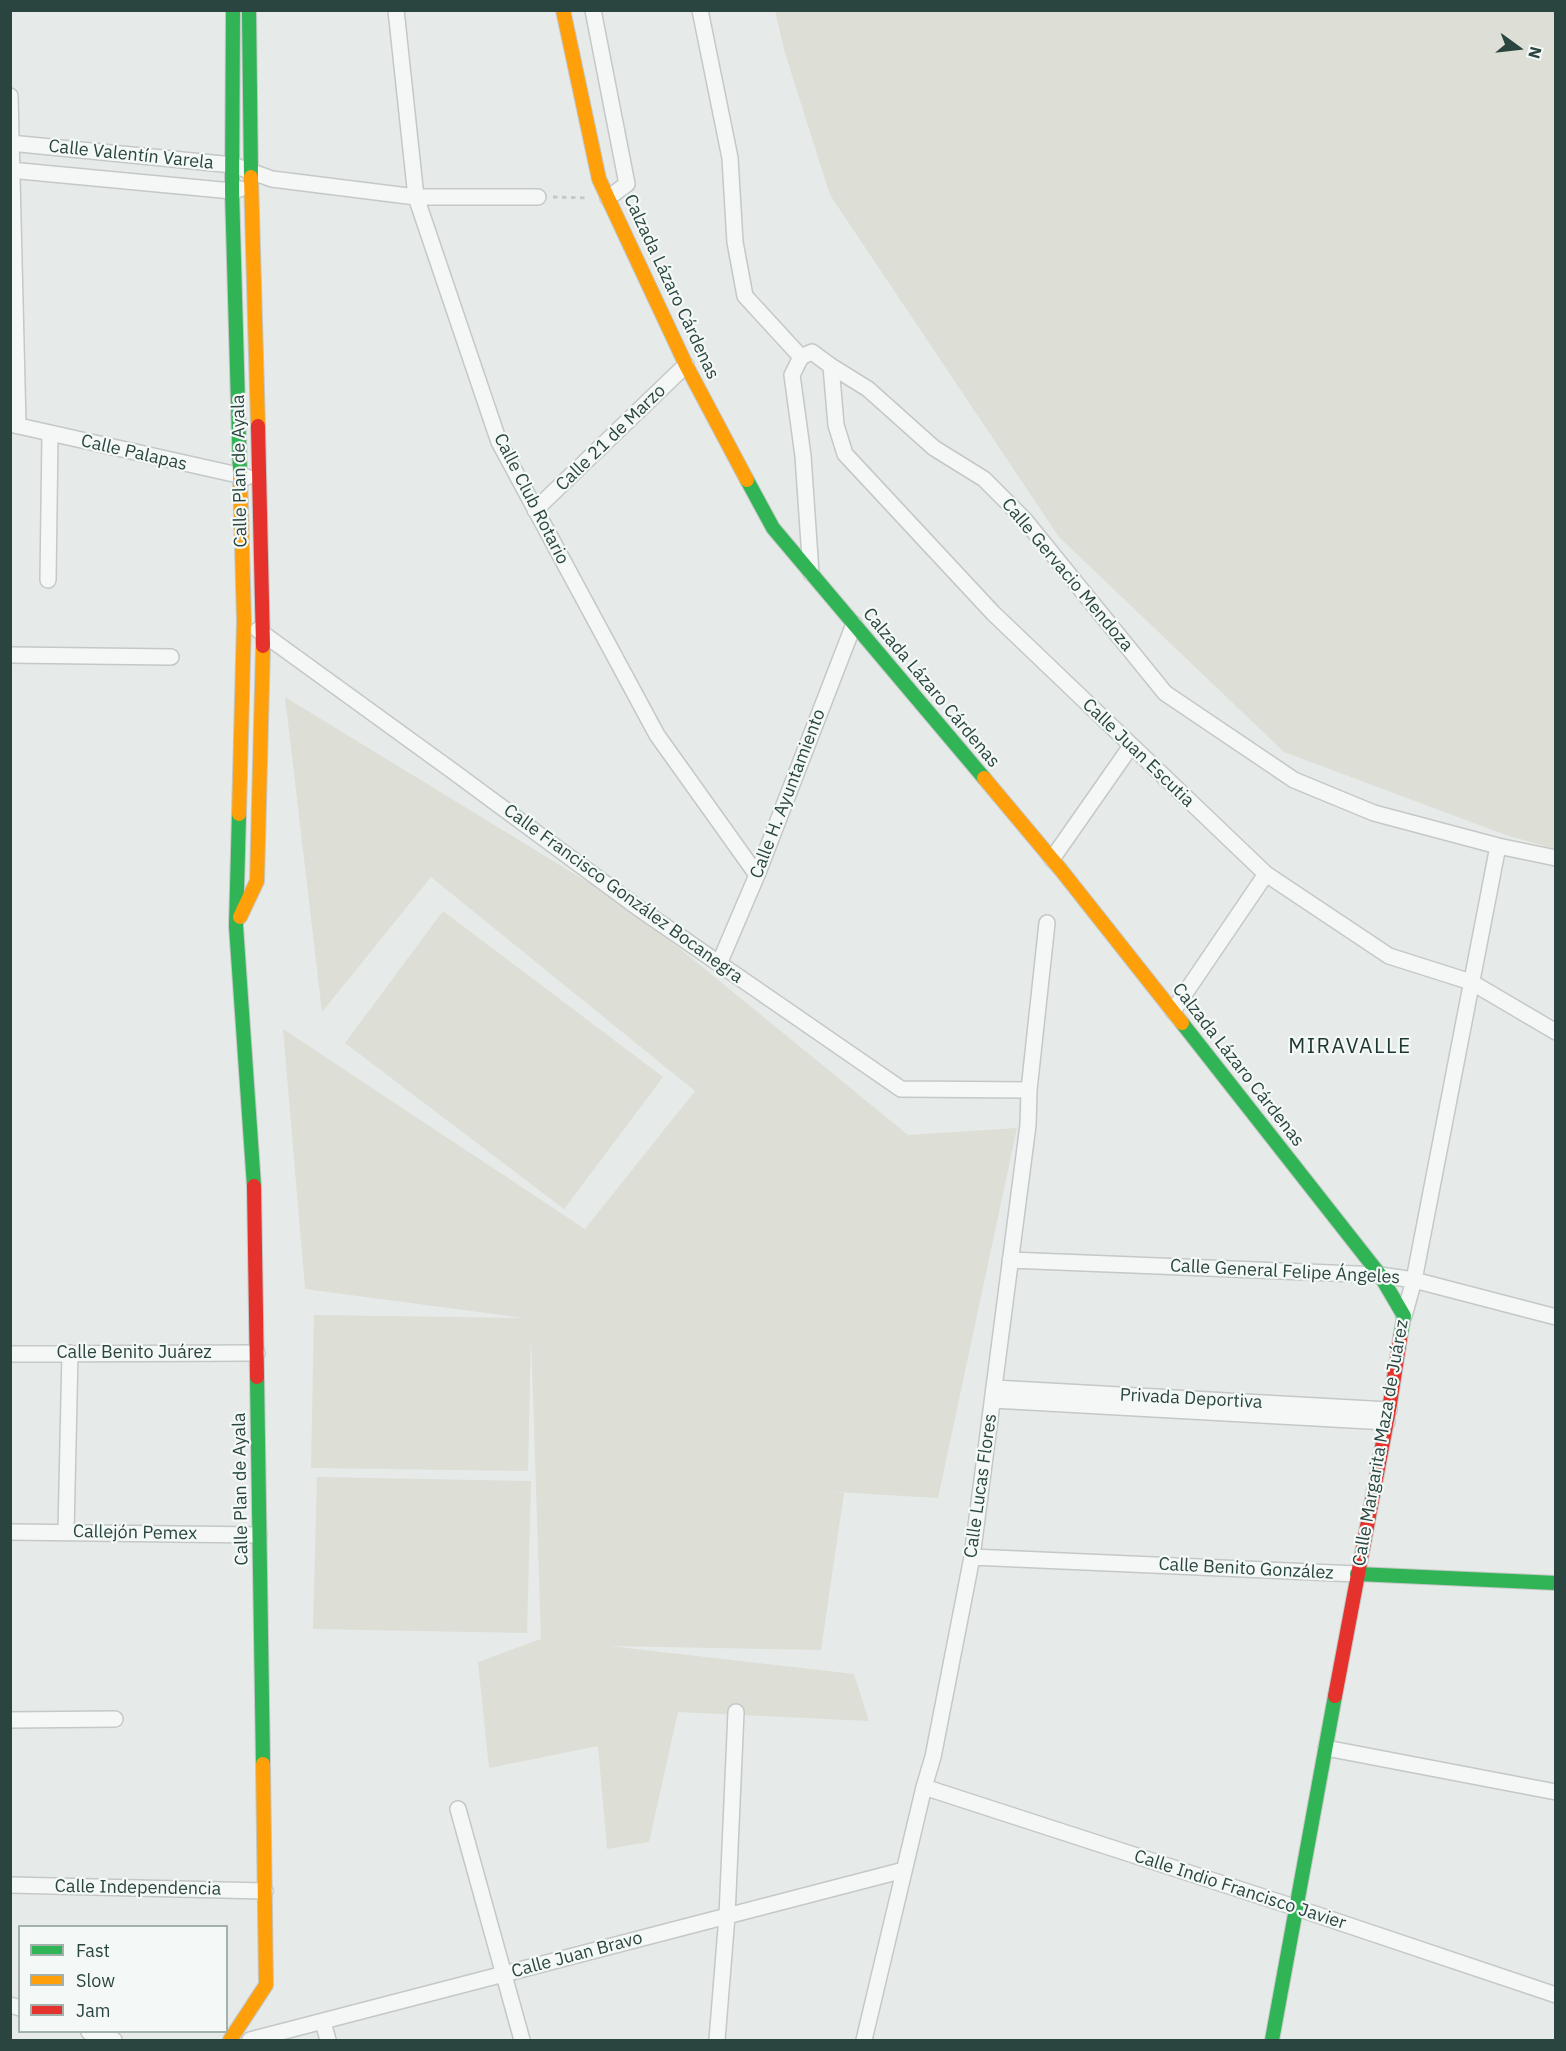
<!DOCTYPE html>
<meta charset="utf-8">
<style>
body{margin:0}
#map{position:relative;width:1566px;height:2051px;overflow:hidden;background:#e6eae9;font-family:"IBM Plex Sans",sans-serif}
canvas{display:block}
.frame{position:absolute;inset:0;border:12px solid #2a453f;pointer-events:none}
.legend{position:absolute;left:18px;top:1925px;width:210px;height:108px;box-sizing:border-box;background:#f4f9f7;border:2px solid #a3b1ad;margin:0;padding:8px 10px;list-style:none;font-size:18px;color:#2a453f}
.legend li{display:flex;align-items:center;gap:12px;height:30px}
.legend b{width:30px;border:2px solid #a3b1ad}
.north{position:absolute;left:1488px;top:18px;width:60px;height:60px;-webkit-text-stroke:4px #f4f9f7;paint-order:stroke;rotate:105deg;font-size:16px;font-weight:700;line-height:24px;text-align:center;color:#2a453f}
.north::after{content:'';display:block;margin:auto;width:21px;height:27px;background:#2a453f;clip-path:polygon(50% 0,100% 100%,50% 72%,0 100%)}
</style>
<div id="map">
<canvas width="1566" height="2051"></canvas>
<div class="frame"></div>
<ul class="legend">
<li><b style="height:8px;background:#30b455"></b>Fast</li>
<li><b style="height:8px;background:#ff9f0a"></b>Slow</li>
<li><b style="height:8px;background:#e5322d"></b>Jam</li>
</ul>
<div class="north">N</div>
</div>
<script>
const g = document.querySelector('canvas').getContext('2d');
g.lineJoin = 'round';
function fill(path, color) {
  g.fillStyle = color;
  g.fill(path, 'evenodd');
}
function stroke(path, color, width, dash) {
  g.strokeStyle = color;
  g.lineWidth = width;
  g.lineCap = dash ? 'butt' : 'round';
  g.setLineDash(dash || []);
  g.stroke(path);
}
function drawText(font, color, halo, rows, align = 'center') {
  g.font = font + ' "IBM Plex Sans",sans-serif';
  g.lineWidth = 4.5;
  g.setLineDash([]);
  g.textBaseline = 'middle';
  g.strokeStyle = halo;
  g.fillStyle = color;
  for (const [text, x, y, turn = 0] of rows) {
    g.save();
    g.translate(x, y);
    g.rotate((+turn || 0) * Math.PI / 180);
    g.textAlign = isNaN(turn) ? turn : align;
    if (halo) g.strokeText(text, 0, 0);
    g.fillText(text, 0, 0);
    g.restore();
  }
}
const green = new Path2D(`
 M 775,11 L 1555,11 L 1555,849 L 1506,835 L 1284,752 L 1059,537 L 830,195 L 785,53 Z
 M 285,697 L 630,908 L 908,1135 L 1017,1128 L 938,1498 L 818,1491 L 844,1493 L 821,1650 L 609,1646 L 854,1674 L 869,1721 L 678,1712 L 649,1842 L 607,1849 L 598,1746 L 489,1768 L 478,1662 L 541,1639 L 531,1336 L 528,1471 L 311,1468 L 314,1315 L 524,1318 L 305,1289 L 283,1029 L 585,1229 L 695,1091 L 431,877 L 322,1012 Z
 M 443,911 L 663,1077 L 564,1209 L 345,1043 Z
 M 317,1477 L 531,1481 L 527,1633 L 313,1629 Z`);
const path = new Path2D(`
 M 553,197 L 589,198`);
const street = new Path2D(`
 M 396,10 L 416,197 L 499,442 L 657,735 L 757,875
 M 593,10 L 627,184 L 608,198
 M 700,10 L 730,158 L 735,242 L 745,296 L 801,357 L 812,352 L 831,366 L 868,389 L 934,448 L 984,479 L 1024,519 L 1165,693 L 1294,780 L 1374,813 L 1498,846 L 1556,858
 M 10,96 L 18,426
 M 10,143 L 233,165 L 272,179 L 416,197 L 538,197
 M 10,170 L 232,191 L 240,189
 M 801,357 L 792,375 L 803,456 L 811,573
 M 831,366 L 836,425 L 845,454 L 993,613 L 1266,874 L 1389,956 L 1471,982 L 1556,1032
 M 10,424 L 247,477
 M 535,510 L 686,365
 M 48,580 L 50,435
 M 258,630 L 454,772 L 637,907 L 901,1089 L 1029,1090
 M 10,655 L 171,657
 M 1052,859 L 1131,746
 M 719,964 L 757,875 L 854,624
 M 1173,1011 L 1266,874
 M 1010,1260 L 1380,1275 L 1414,1280 L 1556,1317
 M 1404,1316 L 1414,1280 L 1498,846
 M 10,1354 L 257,1353
 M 994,1388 L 1389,1410
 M 993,1400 L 1387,1422
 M 10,1532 L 259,1535
 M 66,1532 L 70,1353
 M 972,1557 L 1357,1574
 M 10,1720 L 115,1719
 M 1326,1748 L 1556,1792
 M 924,1787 L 1297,1908 L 1556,1995
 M 458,1809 L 522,2040
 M 10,1885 L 265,1891
 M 10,2005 L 20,2008
 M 323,2022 L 328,2040
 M 89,2032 L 114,2040
 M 250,2040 L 904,1870
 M 717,2040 L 727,1916 L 736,1712
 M 864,2040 L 924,1787 L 933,1757 L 972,1557 L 1028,1125 L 1029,1090 L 1047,923`);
const fast = new Path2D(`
 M 233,10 L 232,191 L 240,474
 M 249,10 L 251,177
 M 747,480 L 773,528 L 984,778
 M 239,814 L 236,926 L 254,1186
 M 1182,1023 L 1380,1275 L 1404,1316 L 1400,1339
 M 257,1377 L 263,1764
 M 1357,1574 L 1556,1583
 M 1272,2040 L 1335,1696`);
const slow = new Path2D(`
 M 563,10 L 599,179 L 686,365 L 747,480
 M 251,177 L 258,426
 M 984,778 L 1061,870 L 1182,1023
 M 239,814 L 244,621 L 240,474
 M 240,917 L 257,881 L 263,646
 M 230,2040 L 266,1985 L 263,1764`);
const jam = new Path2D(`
 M 258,426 L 263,646
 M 254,1186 L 257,1377
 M 1335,1696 L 1389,1410 L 1400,1339`);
const streetNames = [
 ["Calle Valentín Varela",131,155,6],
 ["Calzada Lázaro Cárdenas",671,287,65],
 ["Calle 21 de Marzo",611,438,-44],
 ["Calle Palapas",134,453,13],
 ["Calle Plan de Ayala",240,471,-91],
 ["Calle Club Rotario",531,499,63],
 ["Calle Gervacio Mendoza",1067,575,50],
 ["Calzada Lázaro Cárdenas",931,688,50],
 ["Calle Juan Escutia",1138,753,44],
 ["Calle H. Ayuntamiento",788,794,-69],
 ["Calle Francisco González Bocanegra",623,894,36],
 ["Calzada Lázaro Cárdenas",1238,1065,52],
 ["Calle General Felipe Ángeles",1285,1272,3],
 ["Calle Benito Juárez",134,1353],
 ["Privada Deportiva",1191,1399,3],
 ["Calle Margarita Maza de Juárez",1381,1443,-80],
 ["Calle Lucas Flores",981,1486,-82],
 ["Calle Plan de Ayala",241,1489,-91],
 ["Callejón Pemex",135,1533,1],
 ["Calle Benito González",1246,1569,3],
 ["Calle Independencia",138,1888,1],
 ["Calle Indio Francisco Javier",1240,1890,18],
 ["Calle Juan Bravo",577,1955,-15]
];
const quarterNames = [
 ["MIRAVALLE",1350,1047]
];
fill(green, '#ddded5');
stroke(street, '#c4c8c7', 18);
stroke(fast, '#c4c8c7', 16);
stroke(slow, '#c4c8c7', 16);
stroke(jam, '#c4c8c7', 16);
stroke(path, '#c3c9c7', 3, [4.5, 4.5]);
stroke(street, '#f5f7f7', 15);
stroke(fast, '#30b455', 14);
stroke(slow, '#ff9f0a', 14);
stroke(jam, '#e5322d', 14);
drawText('18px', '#2a453f', '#f4f9f7', streetNames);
g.letterSpacing = '1.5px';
drawText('21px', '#1c3631', '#f4f9f7', quarterNames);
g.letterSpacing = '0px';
</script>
